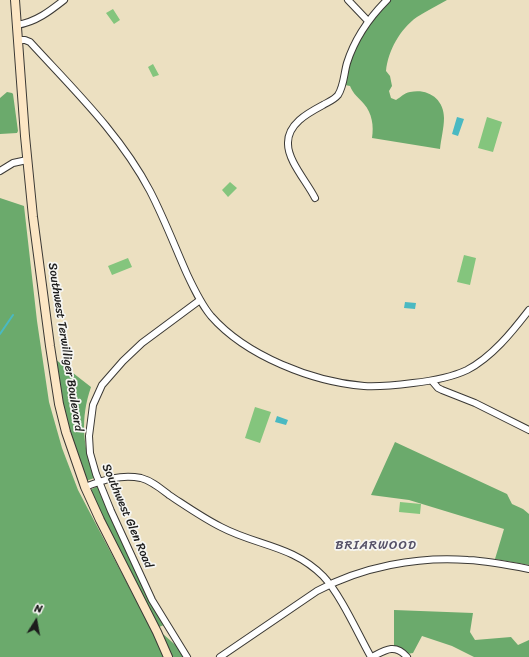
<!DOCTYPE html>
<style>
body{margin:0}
#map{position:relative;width:529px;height:657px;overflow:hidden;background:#ece0c1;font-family:Sriracha,sans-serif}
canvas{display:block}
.north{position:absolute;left:16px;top:601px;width:40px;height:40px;-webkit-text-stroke:3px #f6f6f2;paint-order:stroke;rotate:11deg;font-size:11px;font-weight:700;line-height:16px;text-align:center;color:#1c1c1c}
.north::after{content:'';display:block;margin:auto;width:14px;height:18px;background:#1c1c1c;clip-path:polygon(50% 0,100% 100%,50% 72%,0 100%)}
</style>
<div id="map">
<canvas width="529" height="657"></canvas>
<div class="north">N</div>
</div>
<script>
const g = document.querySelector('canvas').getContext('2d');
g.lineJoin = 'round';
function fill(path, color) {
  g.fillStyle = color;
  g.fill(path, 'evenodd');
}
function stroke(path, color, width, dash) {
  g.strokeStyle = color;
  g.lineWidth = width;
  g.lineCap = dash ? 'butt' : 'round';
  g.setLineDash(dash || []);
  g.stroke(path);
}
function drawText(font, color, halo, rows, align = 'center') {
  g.font = font + ' Sriracha,sans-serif';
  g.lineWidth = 3.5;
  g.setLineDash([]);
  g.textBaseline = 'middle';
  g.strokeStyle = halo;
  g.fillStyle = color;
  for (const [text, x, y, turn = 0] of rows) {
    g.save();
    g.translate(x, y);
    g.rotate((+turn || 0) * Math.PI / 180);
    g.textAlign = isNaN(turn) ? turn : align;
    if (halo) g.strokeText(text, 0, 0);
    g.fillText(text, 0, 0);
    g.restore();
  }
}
const green = new Path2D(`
 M 113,9 L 120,20 L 114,24 L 106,13 Z
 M 153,64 L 159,75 L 153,77 L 148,67 Z
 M 487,117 L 502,122 L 493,152 L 478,148 Z
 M 230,182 L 237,188 L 228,197 L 222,190 Z
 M 464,255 L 476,258 L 470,285 L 457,282 Z
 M 128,258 L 132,267 L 112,275 L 108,266 Z
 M 255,407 L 271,412 L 260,443 L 245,438 Z
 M 400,502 L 421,504 L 420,514 L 399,512 Z`);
const forest = new Path2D(`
 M 391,0 L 447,0 C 437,6 426,11 417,17 C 400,29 388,51 386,71 L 390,76 L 392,86 L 389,91 L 391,98 L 396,100 C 401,97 404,93 410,92 C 428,88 444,99 444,118 C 444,128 441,139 440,149 L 372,138 C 374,126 372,113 364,104 C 359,98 353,94 350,86 L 345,85 C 351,52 365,22 391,0 Z
 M 7,92 L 12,93 L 13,94 L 18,131 L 17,133 L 0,134 L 0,98 Z
 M 0,198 L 24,206 L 37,321 L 49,402 L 62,448 L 78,490 L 161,648 L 164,657 L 0,657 Z
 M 55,359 L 91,387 C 80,419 83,446 94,478 L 89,480 L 85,480 L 74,450 L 60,393 Z
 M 395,442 L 507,494 L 512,504 L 523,509 L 529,514 L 529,565 L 495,559 L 504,529 L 409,500 L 371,495 Z
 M 98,486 L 164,625 L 159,627 L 90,493 L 92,489 Z
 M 394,610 L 473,613 L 470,632 L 475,640 L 511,637 L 518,645 L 529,640 L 529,657 L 474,657 L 452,646 L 422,636 L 413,653 L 407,654 L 394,646 Z
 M 163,634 L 189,657 L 172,657 Z`);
const water = new Path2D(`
 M 457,117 L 464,119 L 458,136 L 452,134 Z
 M 405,302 L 416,303 L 415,309 L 404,308 Z
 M 277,416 L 288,420 L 286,425 L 275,422 Z`);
const stream = new Path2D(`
 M 0,334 L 13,315`);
const street = new Path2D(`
 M 348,0 L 368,21
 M 17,25 C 36,22 50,11 64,0
 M 18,40 L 25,40 L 30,42 C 73,89 120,134 150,191 C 164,218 175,247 187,274 C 194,289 201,304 211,316 C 246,356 313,382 364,386 C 380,387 397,385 413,383 C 431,381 450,378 467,370 C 492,357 512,332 529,310
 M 0,171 L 13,163 L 27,160
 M 315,198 C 307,182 288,161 288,144 C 287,124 308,113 323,105 C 328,102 334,100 338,95 C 344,86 344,73 347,63 C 355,38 369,18 387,0
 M 432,381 L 438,388 L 442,390 L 475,403 L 529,430
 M 85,487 C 103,480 121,474 141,478 C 152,481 160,488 169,495 C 186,506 203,518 221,527 C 257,546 292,545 323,576 C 341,595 358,634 371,657
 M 187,657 L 152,600 L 111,511 L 96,474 L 90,453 L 89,436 L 93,405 L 102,385 L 123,361 L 142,343 L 200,300
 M 220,657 L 317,591 C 361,567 418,556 468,560 C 489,561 509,565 529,569
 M 372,657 C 385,650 395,643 407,657`);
const secondary = new Path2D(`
 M 15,0 L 25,136 L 33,217 L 50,346 L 59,404 L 66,432 L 85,487 L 100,520 L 157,632 L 168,657`);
const streetNames = [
 ["Southwest Terwilliger Boulevard",65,347,81],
 ["Southwest Glen Road",127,516,67]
];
const neighbourhoodNames = [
 ["BRIARWOOD",376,546]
];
fill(green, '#84c57d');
fill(forest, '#6baa6c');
fill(water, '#4ab9c2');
stroke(stream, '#4ab9c2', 2);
stroke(street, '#3b3935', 8);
stroke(secondary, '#3b3935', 10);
stroke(street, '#fff', 6);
stroke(secondary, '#fce6c4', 8);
drawText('12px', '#1c1c1c', '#f6f6f2', streetNames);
g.letterSpacing = '1px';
drawText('13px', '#555167', '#f6f6f2', neighbourhoodNames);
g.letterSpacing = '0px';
</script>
